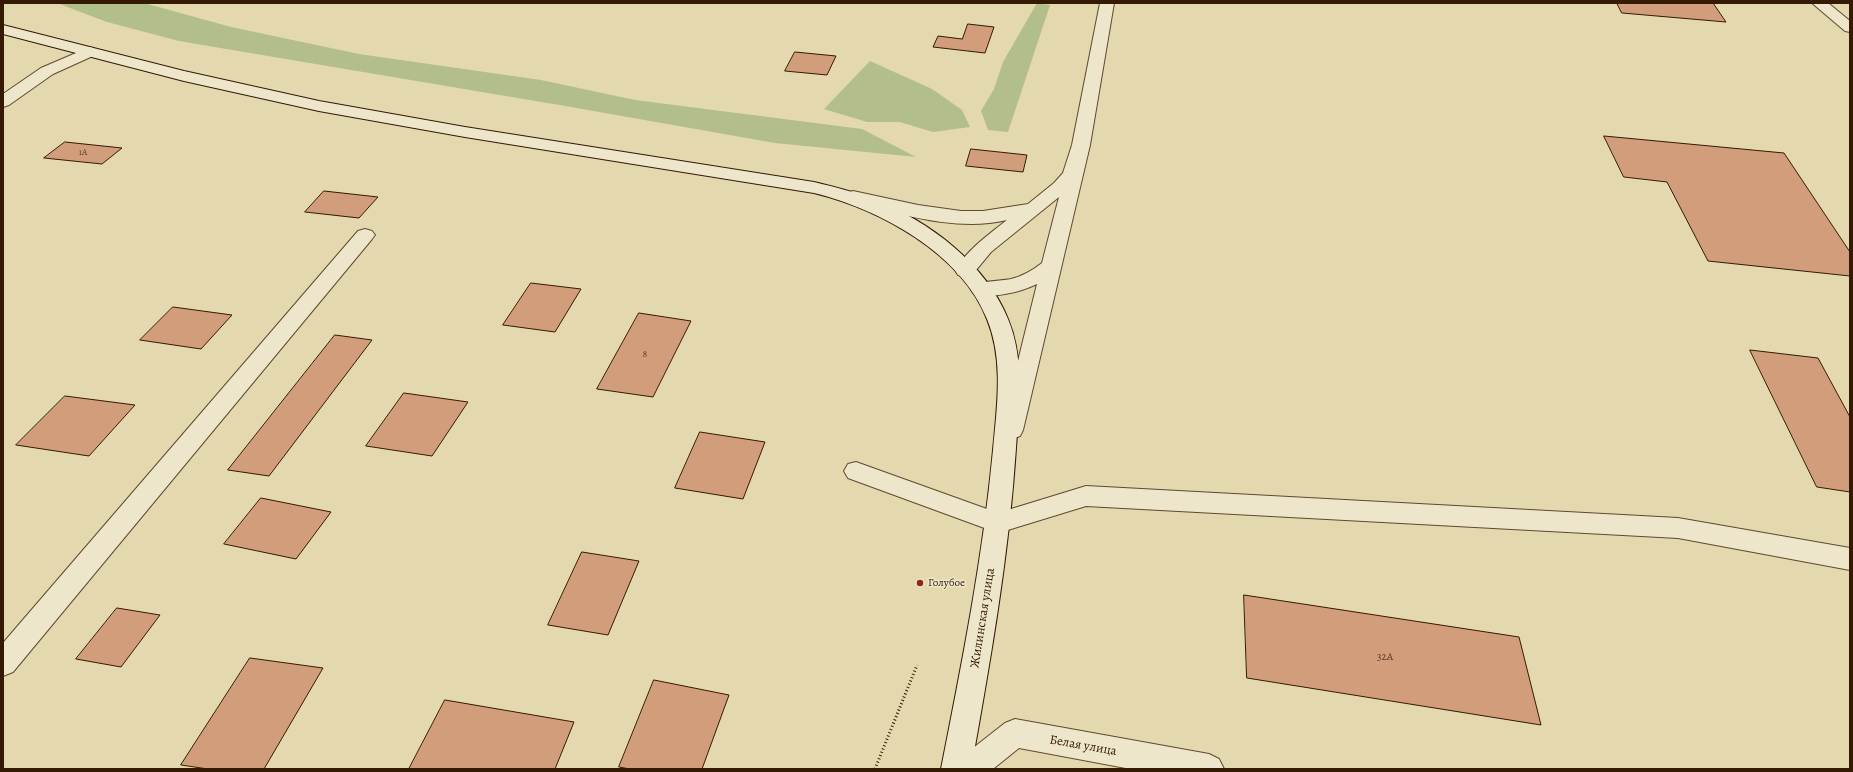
<!DOCTYPE html>
<meta charset="utf-8">
<style>
body{margin:0}
#map{position:relative;width:1853px;height:772px;overflow:hidden;background:#e3d8ae;font-family:Alegreya,serif}
canvas{display:block}
.frame{position:absolute;inset:0;border:4px solid #341903;pointer-events:none}
</style>
<div id="map">
<canvas width="1853" height="772"></canvas>
<div class="frame"></div>
</div>
<script>
const g = document.querySelector('canvas').getContext('2d');
g.lineJoin = 'round';
function fill(path, color) {
  g.fillStyle = color;
  g.fill(path, 'evenodd');
}
function stroke(path, color, width, dash) {
  g.strokeStyle = color;
  g.lineWidth = width;
  g.lineCap = dash ? 'butt' : 'round';
  g.setLineDash(dash || []);
  g.stroke(path);
}
function drawText(font, color, halo, rows, align = 'center') {
  g.font = font + ' Alegreya,serif';
  g.lineWidth = 3;
  g.setLineDash([]);
  g.textBaseline = 'middle';
  g.strokeStyle = halo;
  g.fillStyle = color;
  for (const [text, x, y, turn = 0] of rows) {
    g.save();
    g.translate(x, y);
    g.rotate((+turn || 0) * Math.PI / 180);
    g.textAlign = isNaN(turn) ? turn : align;
    if (halo) g.strokeText(text, 0, 0);
    g.fillText(text, 0, 0);
    g.restore();
  }
}
const green = new Path2D(`
 M 57,3 L 144,3 L 231,27 L 359,54 L 541,80 L 635,100 L 862,129 L 916,157 L 775,143 L 565,106 L 179,41 L 107,22 Z
 M 1037,3 L 1050,5 L 1008,132 L 988,130 L 981,111 L 994,89 L 1003,62 Z
 M 870,61 L 932,89 L 962,110 L 970,127 L 933,132 L 900,122 L 867,122 L 824,109 Z`);
const building = new Path2D(`
 M 1617,3 L 1713,3 L 1726,22 L 1622,13 Z
 M 968,24 L 994,27 L 985,53 L 933,47 L 938,36 L 962,39 Z
 M 795,52 L 836,56 L 827,75 L 785,71 Z
 M 1604,136 L 1784,153 L 1850,252 L 1850,276 L 1708,261 L 1667,182 L 1624,177 Z
 M 65,142 L 122,148 L 102,164 L 44,158 Z
 M 971,149 L 1027,155 L 1023,172 L 966,166 Z
 M 324,191 L 378,197 L 359,218 L 305,212 Z
 M 531,283 L 581,289 L 555,332 L 503,325 Z
 M 173,307 L 232,315 L 201,349 L 140,340 Z
 M 639,313 L 691,321 L 653,397 L 597,389 Z
 M 335,335 L 372,340 L 269,476 L 228,470 Z
 M 1750,350 L 1818,358 L 1850,417 L 1850,492 L 1817,487 Z
 M 404,393 L 468,402 L 432,456 L 366,446 Z
 M 65,396 L 135,405 L 89,456 L 16,445 Z
 M 700,432 L 765,442 L 743,499 L 675,488 Z
 M 261,498 L 331,512 L 296,559 L 224,544 Z
 M 582,552 L 639,561 L 608,635 L 548,625 Z
 M 1244,595 L 1519,637 L 1541,725 L 1247,678 Z
 M 117,608 L 160,615 L 121,667 L 76,659 Z
 M 250,658 L 323,668 L 264,769 L 208,769 L 181,765 Z
 M 654,680 L 729,695 L 702,769 L 630,769 L 619,767 Z
 M 445,700 L 574,722 L 555,769 L 409,769 Z`);
const path = new Path2D(`
 M 875,769 L 917,665`);
const service = new Path2D(`
 M 1812,3 L 1828,3 L 1850,21 L 1850,32 L 1845,31 Z
 M 856,462 L 998,513 L 1086,486 L 1678,518 L 1850,548 L 1850,570 L 1678,538 L 1086,506 L 998,533 L 848,478 L 844,471 L 848,464 Z`);
const minor = new Path2D(`
 M 90,47 L 95,49 L 98,52 L 95,55 L 53,74 L 9,105 L 3,107 L 3,94 L 41,68 Z
 M 365,229 L 372,231 L 375,235 L 372,239 L 13,672 L 3,676 L 3,643 L 358,231 Z
 M 1015,719 L 1209,754 L 1219,759 L 1224,769 L 1131,769 L 1019,748 L 993,769 L 954,769 L 959,759 L 1005,723 Z`);
const tertiary = new Path2D(`
 M 1100,3 L 1114,3 L 1090,145 L 1023,430 L 1020,436 L 1012,439 L 1004,436 L 1001,430 L 1037,284 C 1020,292 993,299 974,294 L 971,289 L 974,284 C 986,281 999,281 1011,279 C 1023,276 1033,270 1042,263 L 1059,197 L 991,252 L 972,275 L 965,277 L 958,275 L 955,270 C 968,249 988,235 1007,220 C 957,232 902,214 853,203 L 847,201 L 844,197 L 847,193 L 853,191 L 918,205 L 961,211 L 983,211 L 1028,204 L 1054,183 L 1063,173 L 1072,145 Z`);
const secondary = new Path2D(`
 M 3,25 L 184,71 L 319,101 L 465,127 L 814,182 C 835,187 855,192 875,200 C 929,221 986,264 1008,319 C 1025,360 1019,406 1016,448 C 1009,556 990,663 971,769 L 941,769 C 962,663 983,557 993,450 C 997,407 1004,360 987,319 C 961,253 879,209 814,193 L 465,137 L 319,111 L 184,81 L 3,34 Z`);
const markers = [
 [920,583,4,"#8f2418"]
];
const numberNames = [
 ["1А",83,153],
 ["8",645,355]
];
const poiNames = [
 ["Голубое",928,583]
];
const nearNumbernames = [
 ["32А",1385,657]
];
const nearStreetnames = [
 ["Жилинская улица",983,618,-81],
 ["Белая улица",1083,746,10]
];
fill(green, '#b3bf8b');
fill(building, '#d29d7a');
stroke(building, '#341903', 1);
stroke(service, '#60492e', 2);
stroke(minor, '#60492e', 2);
stroke(tertiary, '#60492e', 2);
stroke(secondary, '#341903', 2);
stroke(path, '#341903', 3, [1, 2.5]);
fill(service, '#ede6ca');
fill(minor, '#ede6ca');
fill(tertiary, '#ede6ca');
fill(secondary, '#ede6ca');
for (const [x, y, r, color] of markers) {
  const dot = new Path2D();
  dot.arc(x, y, r, 0, 2 * Math.PI);
  g.fillStyle = color;
  g.fill(dot);
  stroke(dot, '#ede6ca', 1.5);
}
drawText('9px', '#5c3a21', null, numberNames);
drawText('11px', '#341903', '#ede6ca', poiNames, 'left');
drawText('11px', '#5c3a21', null, nearNumbernames);
drawText('13px', '#341903', '#ede6ca', nearStreetnames);
</script>
